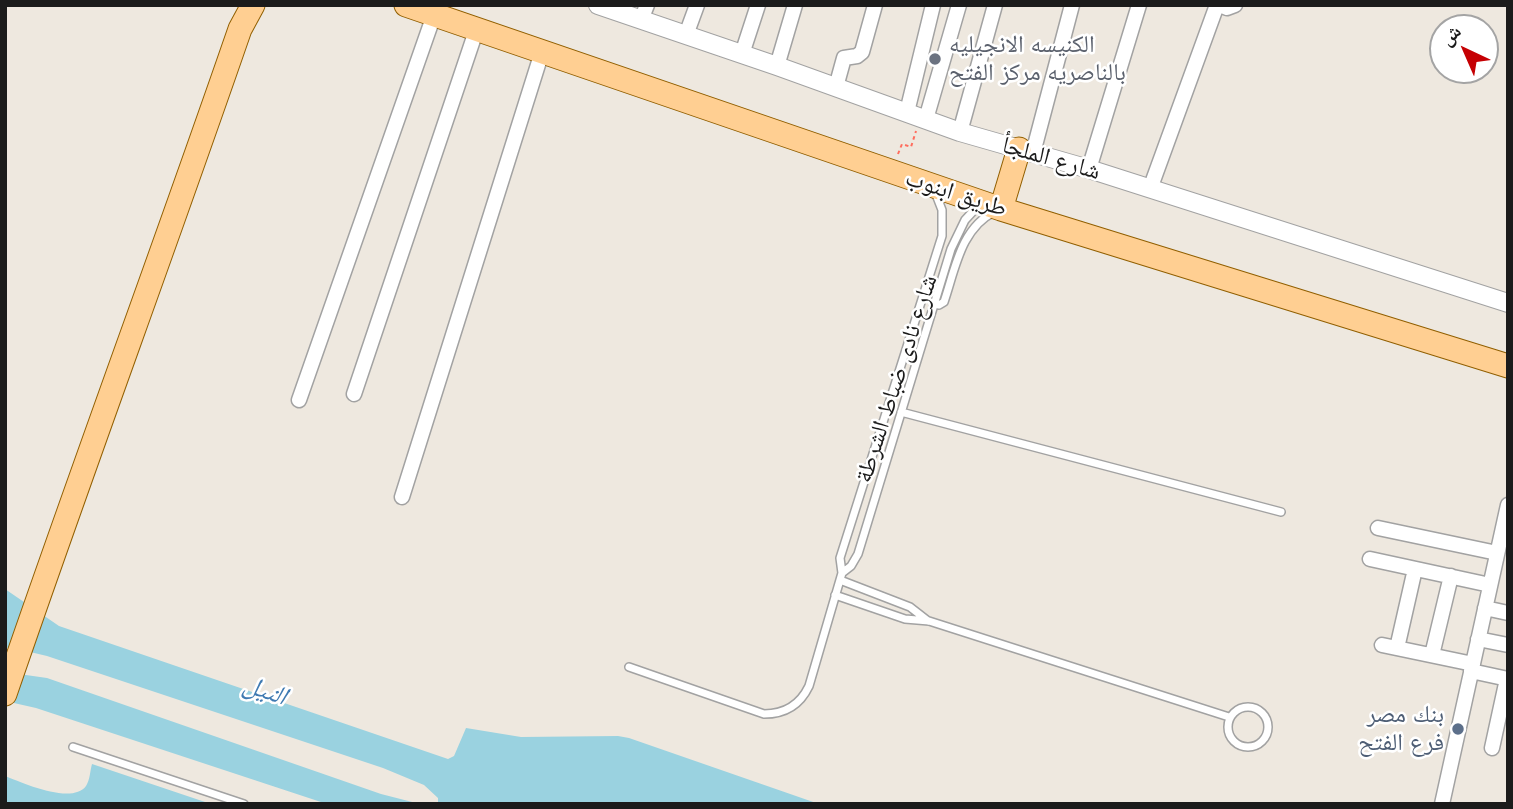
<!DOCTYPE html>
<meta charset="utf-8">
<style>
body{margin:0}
#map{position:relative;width:1513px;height:809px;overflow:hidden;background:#eee8df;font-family:Helvetica,"Noto Naskh Arabic",sans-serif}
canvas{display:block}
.frame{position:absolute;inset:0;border:7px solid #1b1b1b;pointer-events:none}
.north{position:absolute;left:1429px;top:14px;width:70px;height:70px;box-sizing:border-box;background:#fff;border:2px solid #a4a4a4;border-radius:50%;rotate:316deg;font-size:19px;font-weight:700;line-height:28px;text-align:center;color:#1b1b1b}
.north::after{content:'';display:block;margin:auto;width:24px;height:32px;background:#c50003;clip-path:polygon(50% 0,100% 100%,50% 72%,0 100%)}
</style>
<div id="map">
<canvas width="1513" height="809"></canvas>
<div class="frame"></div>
<div class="north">ش</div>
</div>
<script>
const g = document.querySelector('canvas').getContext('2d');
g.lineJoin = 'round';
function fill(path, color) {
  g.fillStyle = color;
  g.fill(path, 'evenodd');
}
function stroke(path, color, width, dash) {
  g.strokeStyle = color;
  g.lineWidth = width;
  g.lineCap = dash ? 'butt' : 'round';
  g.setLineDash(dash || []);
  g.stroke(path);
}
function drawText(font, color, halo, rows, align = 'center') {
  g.font = font + ' Helvetica,"Noto Naskh Arabic",sans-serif';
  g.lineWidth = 5;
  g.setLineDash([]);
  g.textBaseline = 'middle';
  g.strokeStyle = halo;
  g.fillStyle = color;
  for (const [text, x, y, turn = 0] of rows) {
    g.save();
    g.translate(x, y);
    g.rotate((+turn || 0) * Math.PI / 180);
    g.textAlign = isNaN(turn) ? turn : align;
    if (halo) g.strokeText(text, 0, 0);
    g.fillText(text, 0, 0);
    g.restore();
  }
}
const water = new Path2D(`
 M 5,589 L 59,626 L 448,759 L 454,756 L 466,728 L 521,737 L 618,736 L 629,738 L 819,804 L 435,804 L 438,802 L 438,798 L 424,785 L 383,768 L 47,656 L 9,647 L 5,649 Z
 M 5,672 L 47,678 L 381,794 L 420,804 L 327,804 L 36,708 L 5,701 Z
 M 92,764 L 211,804 L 5,804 L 5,776 C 23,783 72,805 86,786 C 90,780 90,771 92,764 Z`);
const path = new Path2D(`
 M 898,154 L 902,144 L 911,147 L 916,131`);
const service = new Path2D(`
 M 935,192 L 942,210 L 942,236 L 840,558 L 842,573 L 851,566 L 858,554 L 951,249 L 965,220 L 978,206
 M 934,304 L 939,305 L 944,302 C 955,270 961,228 994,212
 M 901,412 L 1281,512
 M 840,580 L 910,607 L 928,621
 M 835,595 L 905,619 L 929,621 L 1229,717
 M 629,667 L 764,714 C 785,714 800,705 809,686 L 842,573
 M1228 727a20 20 0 1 1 40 0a20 20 0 1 1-40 0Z
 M 73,747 L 244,804`);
const minor = new Path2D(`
 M 1220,5 L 1227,8 L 1235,5
 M 641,20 L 647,5
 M 686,35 L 697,5
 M 742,54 L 758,5
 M 777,66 L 795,5
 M 836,87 L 844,58 L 857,56 L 862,52 L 875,5
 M 907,112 L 933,5
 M 926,119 L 959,5
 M 960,132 L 995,5
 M 1033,153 L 1072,5
 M 1089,169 L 1139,5
 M 1150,189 L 1217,5
 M 354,394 L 476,31
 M 299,400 L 434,15
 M 402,497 L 542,52
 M 1378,528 L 1497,553
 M 1370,559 L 1490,585
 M 1485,608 L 1508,613
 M 1478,639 L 1508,645
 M 1382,645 L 1473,664
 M 1397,648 L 1415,569
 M 1432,655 L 1451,576
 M 1471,671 L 1508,679
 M 1492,748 L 1507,679
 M 1442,804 L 1508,505`);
const tertiary = new Path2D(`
 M 598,5 L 777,66 L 960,132 L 1089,169 L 1508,303`);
const primary = new Path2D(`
 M 406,5 L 1001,209 L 1508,366
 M 1001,209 L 1019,149
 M 5,694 C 81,472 163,252 240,29 L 253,5`);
const markers = [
 [935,59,7,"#6b7280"],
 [1458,729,7,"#5c6f8a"]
];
const worshipNames = [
 ["الكنيسه الانجيليه",949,45],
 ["بالناصريه مركز الفتح",949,73]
];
const streetNames = [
 ["شارع الملجأ",1051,159,16],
 ["طريق ابنوب",956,194,18],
 ["شارع نادى ضباط الشرطة",897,379,-72]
];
const serviceNames = [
 ["بنك مصر",1444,715],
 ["فرع الفتح",1444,743]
];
const waterNames = [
 ["النيل",265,691,19]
];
fill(water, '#9ad2e0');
stroke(service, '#a2a2a2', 10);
stroke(minor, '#a2a2a2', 17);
stroke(tertiary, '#a2a2a2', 20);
stroke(primary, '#915f00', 25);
stroke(path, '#ff6d5e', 2, [3.5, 3.5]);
stroke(service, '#fff', 7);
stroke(minor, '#fff', 14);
stroke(tertiary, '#fff', 18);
stroke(primary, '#ffcf92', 23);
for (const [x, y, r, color] of markers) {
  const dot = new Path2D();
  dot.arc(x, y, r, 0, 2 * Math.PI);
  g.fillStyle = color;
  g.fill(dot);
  stroke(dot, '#fff', 2.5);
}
drawText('24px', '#5b616d', '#fff', worshipNames, 'left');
drawText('24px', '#1b1b1b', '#fff', streetNames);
drawText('24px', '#4e5e75', '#fff', serviceNames, 'right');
drawText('italic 26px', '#3f7ab2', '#fff', waterNames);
</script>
